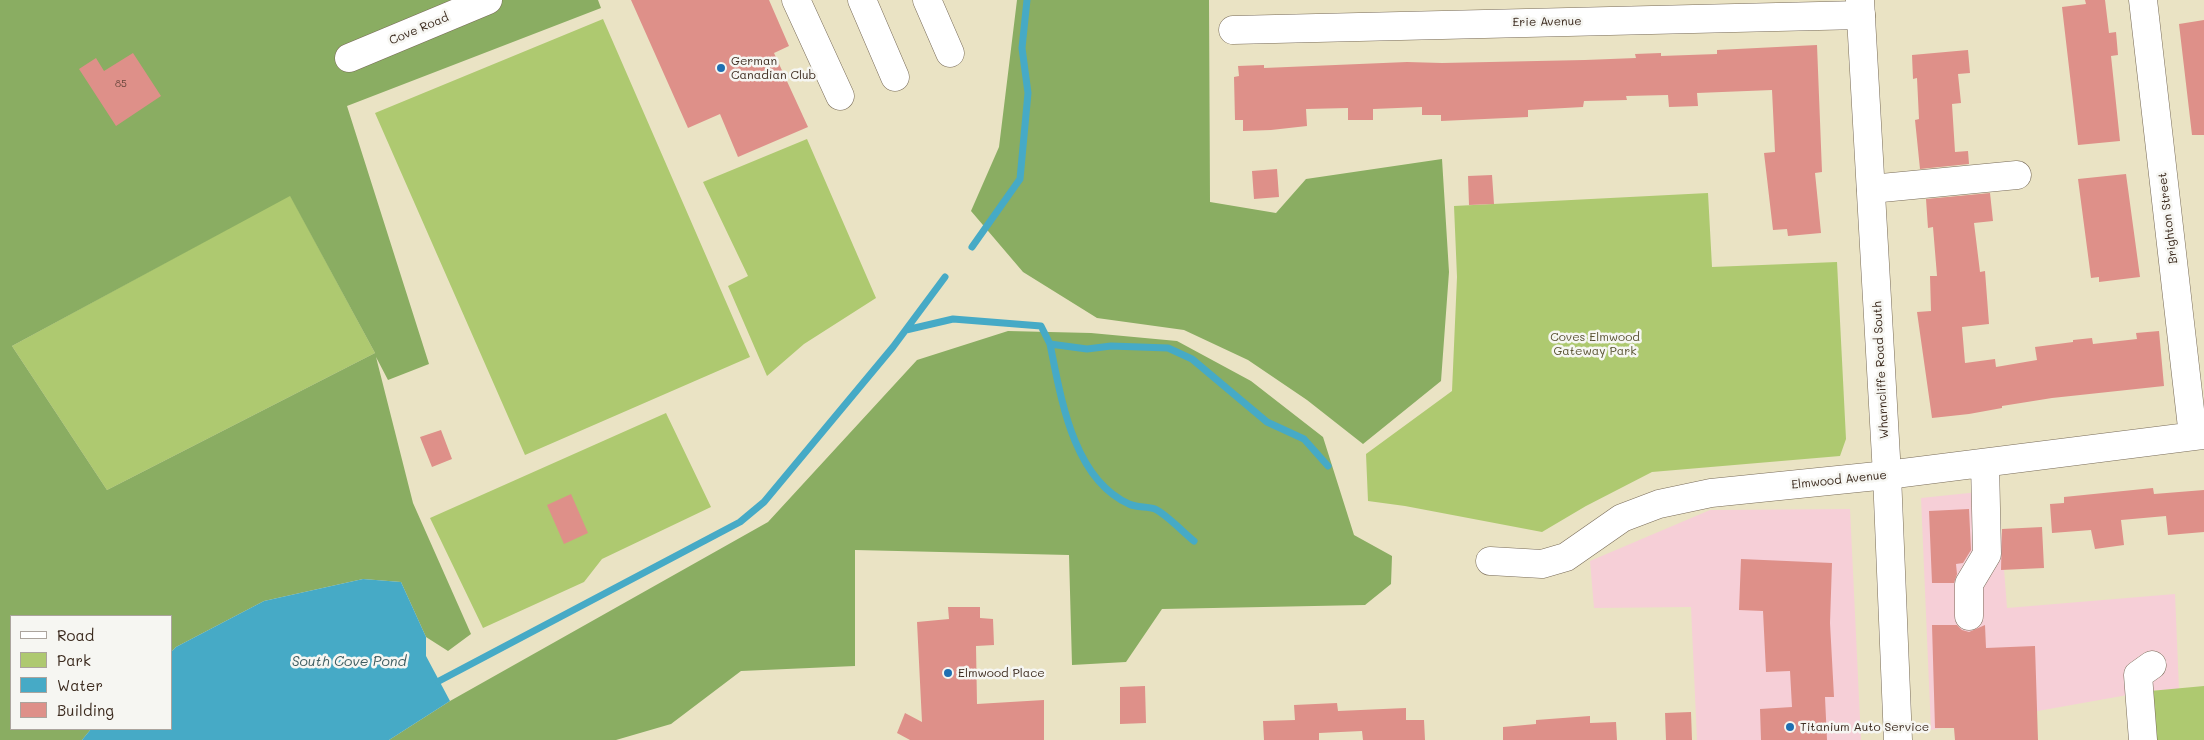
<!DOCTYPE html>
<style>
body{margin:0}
#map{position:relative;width:2204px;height:740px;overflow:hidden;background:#eae3c4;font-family:Mali,sans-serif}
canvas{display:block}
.legend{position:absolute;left:10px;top:615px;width:162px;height:115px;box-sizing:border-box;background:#f6f6f2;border:1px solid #aba49d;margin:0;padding:6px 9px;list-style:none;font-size:15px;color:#3b2a1e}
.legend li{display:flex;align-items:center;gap:10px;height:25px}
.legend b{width:25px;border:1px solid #aba49d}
</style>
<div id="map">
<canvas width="2204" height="740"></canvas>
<ul class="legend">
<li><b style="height:6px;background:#fff"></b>Road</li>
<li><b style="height:14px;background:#aec970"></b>Park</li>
<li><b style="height:14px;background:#46aac6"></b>Water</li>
<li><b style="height:14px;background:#de9089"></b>Building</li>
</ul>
</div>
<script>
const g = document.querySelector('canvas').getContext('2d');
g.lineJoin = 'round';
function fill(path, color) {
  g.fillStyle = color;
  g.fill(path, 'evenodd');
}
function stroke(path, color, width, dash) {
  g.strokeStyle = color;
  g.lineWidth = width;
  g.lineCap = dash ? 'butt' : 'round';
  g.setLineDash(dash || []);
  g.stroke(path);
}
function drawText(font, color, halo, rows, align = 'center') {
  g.font = font + ' Mali,sans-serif';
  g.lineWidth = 5;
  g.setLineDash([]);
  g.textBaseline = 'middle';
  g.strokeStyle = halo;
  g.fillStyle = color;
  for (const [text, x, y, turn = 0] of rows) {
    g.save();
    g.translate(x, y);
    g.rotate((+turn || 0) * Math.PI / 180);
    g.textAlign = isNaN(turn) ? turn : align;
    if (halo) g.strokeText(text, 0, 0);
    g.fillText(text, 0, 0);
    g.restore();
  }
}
const built = new Path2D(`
 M 1998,490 L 2007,608 L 2175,594 L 2179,689 L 2150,691 L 1931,730 L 1921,498 Z
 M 1850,509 L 1861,740 L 1697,740 L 1691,607 L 1594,608 L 1590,561 L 1710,510 Z`);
const green = new Path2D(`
 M 603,19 L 750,357 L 525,455 L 375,113 Z
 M 807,139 L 876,298 L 804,344 L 767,376 L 728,286 L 748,276 L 703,182 Z
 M 1708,193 L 1712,267 L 1837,262 L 1846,439 L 1840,456 L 1652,472 L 1586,506 L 1542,532 L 1405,506 L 1368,501 L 1366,454 L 1452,391 L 1457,277 L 1454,206 Z
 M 290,195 L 375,353 L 107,490 L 12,346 Z
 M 666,413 L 711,507 L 602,559 L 584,582 L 483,628 L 430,518 Z
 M 2204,686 L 2204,740 L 2154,740 L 2150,691 Z`);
const forest = new Path2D(`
 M 0,0 L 598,0 L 601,8 L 347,106 L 429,364 L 388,380 L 376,357 L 413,503 L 471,634 L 448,651 L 426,637 L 401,582 L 363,579 L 264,601 L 176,647 L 171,652 L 171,616 L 11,616 L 11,729 L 91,729 L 82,740 L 0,740 ZM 290,196 L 375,353 L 107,490 L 12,346 Z
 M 1017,0 L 1209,0 L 1210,202 L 1276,213 L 1306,179 L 1442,159 L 1449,272 L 1441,381 L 1363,444 L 1307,400 L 1248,360 L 1184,330 L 1097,318 L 1023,272 L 971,211 L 999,147 Z
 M 1008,331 L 1091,333 L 1177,341 L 1251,381 L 1323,437 L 1354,535 L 1392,556 L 1391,584 L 1365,605 L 1162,609 L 1126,662 L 1072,665 L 1069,555 L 855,550 L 855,666 L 741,671 L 671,724 L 616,740 L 389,740 L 450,701 L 768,522 L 917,360 Z`);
const water = new Path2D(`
 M 363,579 L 401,582 L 426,637 L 426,656 L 450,701 L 389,740 L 82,740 L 91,729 L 171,729 L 171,652 L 176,647 L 264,601 Z`);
const stream = new Path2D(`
 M 972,247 L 1020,179 L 1028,93 L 1022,48 L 1027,0
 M 906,330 L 953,319 L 1041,326 L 1050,344 L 1087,349 L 1111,346 L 1168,348 L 1192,359 L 1267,422 L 1304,439 L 1328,466
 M 1050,344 C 1061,398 1073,479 1129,504 C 1137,508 1147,506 1155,509 C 1166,514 1184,533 1194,541
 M 439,681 L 740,522 L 764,502 L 893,347 L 945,277`);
const building = new Path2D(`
 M 631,0 L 769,0 L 789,46 L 774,53 L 808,127 L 738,157 L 720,114 L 688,128 Z
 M 2085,0 L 2105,0 L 2109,33 L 2116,32 L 2118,55 L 2111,56 L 2120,141 L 2078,145 L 2062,7 L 2086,4 Z
 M 2204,20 L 2204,135 L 2192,135 L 2179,24 Z
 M 1817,45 L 1822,172 L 1815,173 L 1821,233 L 1788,236 L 1787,229 L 1773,230 L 1764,153 L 1775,152 L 1772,90 L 1697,93 L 1698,106 L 1669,107 L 1668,95 L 1626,96 L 1627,100 L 1584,101 L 1583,107 L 1528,110 L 1528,117 L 1441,121 L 1441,115 L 1422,115 L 1422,107 L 1373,109 L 1373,120 L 1348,120 L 1348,108 L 1306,109 L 1307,126 L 1271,130 L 1243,131 L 1243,120 L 1235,120 L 1234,77 L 1239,76 L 1238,66 L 1264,65 L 1264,68 L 1407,62 L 1442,63 L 1585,60 L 1636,58 L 1635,54 L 1661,53 L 1661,56 L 1717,54 L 1717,50 Z
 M 1968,50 L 1970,73 L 1958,74 L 1961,103 L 1952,104 L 1955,152 L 1968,151 L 1969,164 L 1920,169 L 1915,120 L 1919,119 L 1917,78 L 1913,79 L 1912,55 Z
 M 133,53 L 161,96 L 116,126 L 79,69 L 96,58 L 104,71 Z
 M 1277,169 L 1279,197 L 1254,199 L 1252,171 Z
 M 2126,174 L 2140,277 L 2099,282 L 2099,277 L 2091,278 L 2078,179 Z
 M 1492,175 L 1494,204 L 1469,205 L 1468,176 Z
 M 1990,193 L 1993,221 L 1974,223 L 1980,272 L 1985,271 L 1989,324 L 1962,327 L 1965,363 L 1995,359 L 1996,367 L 2037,360 L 2035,347 L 2073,342 L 2073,340 L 2092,338 L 2093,344 L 2137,339 L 2136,333 L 2159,331 L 2164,386 L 2052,398 L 2002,406 L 2002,408 L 1969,414 L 1932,418 L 1917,312 L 1931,311 L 1930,276 L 1937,276 L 1933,227 L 1928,228 L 1926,199 Z
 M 441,430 L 452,459 L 432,467 L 420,437 Z
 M 2153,488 L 2154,494 L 2204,490 L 2204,532 L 2168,535 L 2166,516 L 2121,520 L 2124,545 L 2095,549 L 2091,530 L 2052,533 L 2050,504 L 2064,503 L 2064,497 Z
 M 571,494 L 588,533 L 564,544 L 547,505 Z
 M 1969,509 L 1971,550 L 1963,563 L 1956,564 L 1957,574 L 1954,583 L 1932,583 L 1929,511 Z
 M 2042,527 L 2044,568 L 2001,570 L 2002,529 Z
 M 1741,559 L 1832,563 L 1830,623 L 1834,697 L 1825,697 L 1827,740 L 1761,740 L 1760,709 L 1792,707 L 1790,671 L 1766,672 L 1763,611 L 1739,610 Z
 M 948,607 L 980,607 L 980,618 L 993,619 L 994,645 L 976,646 L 977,704 L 1044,700 L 1044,740 L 910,740 L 897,733 L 905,713 L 922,722 L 917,622 L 949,619 Z
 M 1932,625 L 1957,625 L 1962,630 L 1969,632 L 1985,625 L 1986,648 L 2035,646 L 2038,740 L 1955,740 L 1954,728 L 1935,728 Z
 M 1145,686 L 1146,723 L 1120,724 L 1120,687 Z
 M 1337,703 L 1338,711 L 1406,708 L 1406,720 L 1424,720 L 1425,740 L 1363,740 L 1362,731 L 1319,733 L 1319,740 L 1264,740 L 1263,721 L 1295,720 L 1294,705 Z
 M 1691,712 L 1692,740 L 1666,740 L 1665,713 Z
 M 1590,716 L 1590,723 L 1616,722 L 1617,740 L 1503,740 L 1503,727 L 1536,724 L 1536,720 Z`);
const minor = new Path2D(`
 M 796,0 L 840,96
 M 862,0 L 895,77
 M 927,0 L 950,53
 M 2143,0 L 2193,436
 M 1233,30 L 1861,15
 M 349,58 L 488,0
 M 1871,189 L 2017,175
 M 1490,561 L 1542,564 L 1566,557 L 1622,518 L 1659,504 L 1711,493 L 1887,475 L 2204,435
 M 1969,616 L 1969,584 L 1987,554 L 1985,463
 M 2143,740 L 2138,675 L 2152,665`);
const major = new Path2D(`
 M 1860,0 L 1887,475 L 1898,740`);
const markers = [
 [721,68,5,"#1f6fb2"],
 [948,673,5,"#1f6fb2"],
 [1790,727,5,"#1f6fb2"]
];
const numberNames = [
 ["85",121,84]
];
const streetNames = [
 ["Erie Avenue",1547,22,-1],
 ["Cove Road",419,29,-23],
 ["Brighton Street",2168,218,-97],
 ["Wharncliffe Road South",1881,370,-93],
 ["Elmwood Avenue",1839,480,-6]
];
const poiNames = [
 ["German",731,61],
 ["Canadian Club",731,75],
 ["Elmwood Place",958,673],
 ["Titanium Auto Service",1800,727]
];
const parkNames = [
 ["Coves Elmwood",1595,337],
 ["Gateway Park",1595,351]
];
const waterNames = [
 ["South Cove Pond",349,662]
];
fill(built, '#f6cfd7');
fill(green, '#aec970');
fill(forest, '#8aad62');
fill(water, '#46aac6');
stroke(stream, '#46aac6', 7);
fill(building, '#de9089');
stroke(minor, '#786b58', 29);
stroke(major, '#786b58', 29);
stroke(minor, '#fff', 28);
stroke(major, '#fff', 28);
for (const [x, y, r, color] of markers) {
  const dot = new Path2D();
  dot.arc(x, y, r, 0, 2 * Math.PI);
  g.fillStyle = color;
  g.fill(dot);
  stroke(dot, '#f6f6f2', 2);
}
drawText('10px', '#644439', null, numberNames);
drawText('12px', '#3b2a1e', '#f6f6f2', streetNames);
drawText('12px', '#3b2a1e', '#f6f6f2', poiNames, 'left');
drawText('12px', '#585232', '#f6f6f2', parkNames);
drawText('italic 14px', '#3f5d61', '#f6f6f2', waterNames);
</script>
